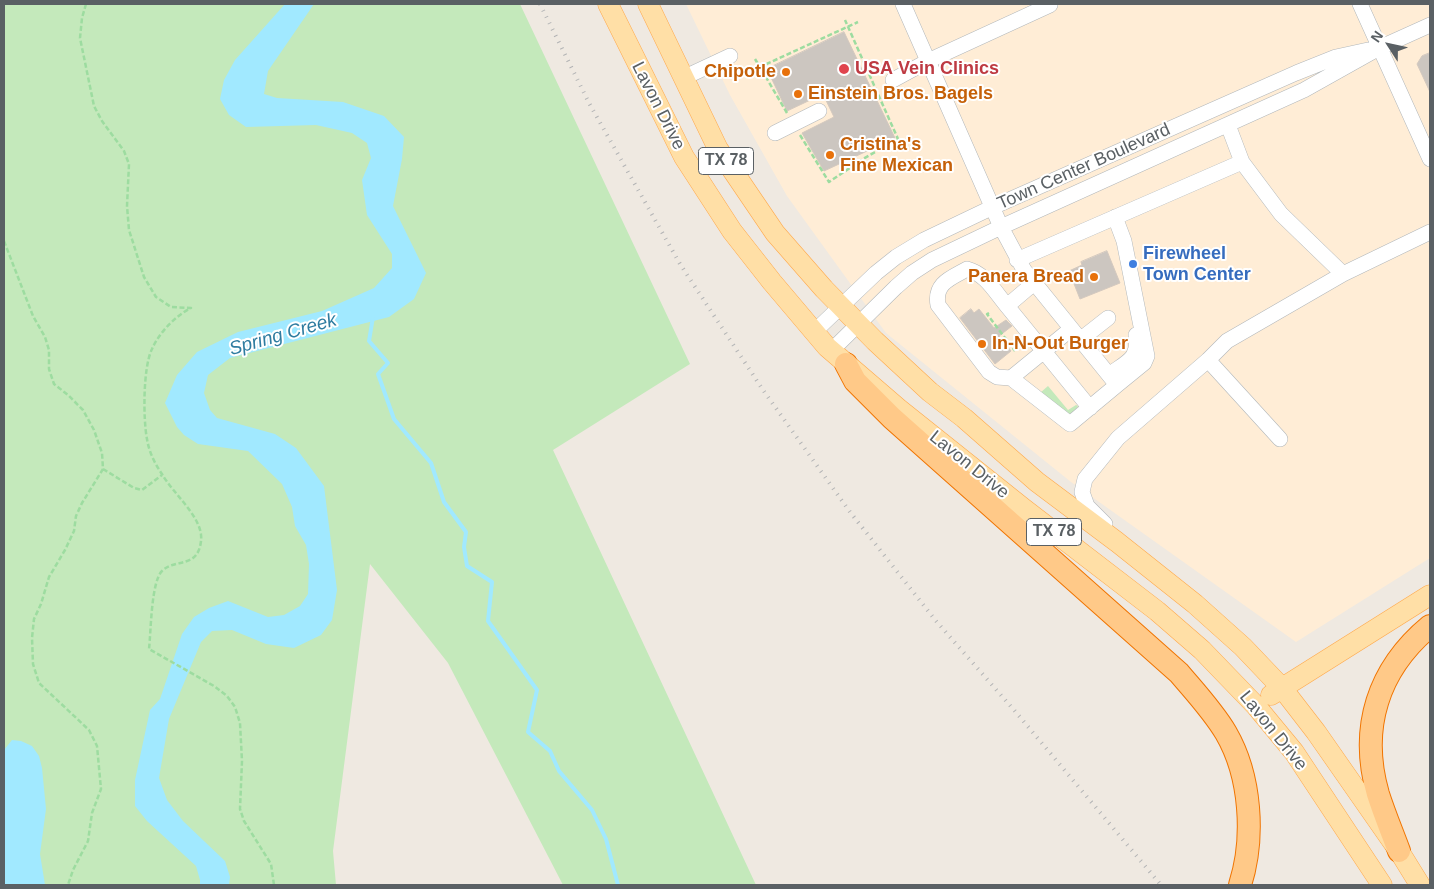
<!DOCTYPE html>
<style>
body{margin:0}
#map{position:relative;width:1434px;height:889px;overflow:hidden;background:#efe9e1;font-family:Helvetica,sans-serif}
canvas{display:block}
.frame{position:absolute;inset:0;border:5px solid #5a6064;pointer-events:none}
.north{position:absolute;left:1364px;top:20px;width:50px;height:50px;-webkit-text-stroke:4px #fff;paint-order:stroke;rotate:305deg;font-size:14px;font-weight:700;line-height:20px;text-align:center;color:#5a6064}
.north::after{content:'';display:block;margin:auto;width:18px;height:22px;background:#5a6064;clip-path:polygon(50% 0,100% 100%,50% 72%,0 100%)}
</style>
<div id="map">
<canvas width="1434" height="889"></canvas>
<div class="frame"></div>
<div class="north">N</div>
</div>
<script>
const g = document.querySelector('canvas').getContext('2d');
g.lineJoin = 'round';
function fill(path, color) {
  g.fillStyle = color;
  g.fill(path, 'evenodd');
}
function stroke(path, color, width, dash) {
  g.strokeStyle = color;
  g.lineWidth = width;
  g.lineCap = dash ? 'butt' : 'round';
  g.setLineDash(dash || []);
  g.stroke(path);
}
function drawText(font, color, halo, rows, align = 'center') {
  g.font = font + ' Helvetica,sans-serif';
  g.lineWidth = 4;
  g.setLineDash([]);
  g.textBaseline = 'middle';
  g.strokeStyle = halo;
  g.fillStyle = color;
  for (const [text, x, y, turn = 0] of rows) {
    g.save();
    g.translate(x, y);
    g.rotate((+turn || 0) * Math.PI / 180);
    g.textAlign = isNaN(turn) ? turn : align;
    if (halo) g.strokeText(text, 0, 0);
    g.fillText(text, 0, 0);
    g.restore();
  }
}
const commercial = new Path2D(`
 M 686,4 L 1430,4 L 1430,558 L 1296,642 L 1071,482 L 886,333 L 787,196 L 730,95 Z`);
const green = new Path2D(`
 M 4,4 L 520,4 L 690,364 L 553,450 L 756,885 L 563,885 L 448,663 L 370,564 L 333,851 L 336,885 L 4,885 Z
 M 1048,386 L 1068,410 L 1076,405 L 1078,406 L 1077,408 L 1069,415 L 1040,393 Z`);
const water = new Path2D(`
 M 285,4 L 314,4 L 268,71 L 264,94 L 277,98 L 343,102 L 384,116 L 404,137 L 402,159 L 393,206 L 426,273 L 414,299 L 389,317 L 230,358 L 208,375 L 204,393 L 210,410 L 217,418 L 275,434 L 296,448 L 324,486 L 337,590 L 332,620 L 321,635 L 294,648 L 266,644 L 232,630 L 212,631 L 201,642 L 169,719 L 159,778 L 167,800 L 183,821 L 225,861 L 230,877 L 229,885 L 200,885 L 200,880 L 196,866 L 147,821 L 135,806 L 135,780 L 150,710 L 160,699 L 182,634 L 194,617 L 209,608 L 228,601 L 268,617 L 284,615 L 300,606 L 308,594 L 309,564 L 306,545 L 295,526 L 292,507 L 282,484 L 248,451 L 198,444 L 184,435 L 177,427 L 165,403 L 177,375 L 197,352 L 238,332 L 322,311 L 374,288 L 392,268 L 392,254 L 367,215 L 362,180 L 371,158 L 367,143 L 352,133 L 316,125 L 246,127 L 229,115 L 220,99 L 224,80 L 235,60 Z
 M 12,740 L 21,741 L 32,746 L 39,756 L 42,768 L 46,809 L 40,854 L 45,885 L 4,885 L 4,750 Z`);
const stream = new Path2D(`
 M 373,317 L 369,341 L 388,363 L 378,374 L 394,419 L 431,463 L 444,502 L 466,532 L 464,547 L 467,566 L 492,582 L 488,621 L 537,690 L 528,732 L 550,751 L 559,771 L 592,810 L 606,839 L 618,885`);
const building = new Path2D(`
 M 844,32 L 895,138 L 824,171 L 802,133 L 834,117 L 823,94 L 787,111 L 767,69 Z
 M 1430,53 L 1430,92 L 1417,64 L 1422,56 Z
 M 1107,251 L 1120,283 L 1080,299 L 1069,271 L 1082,265 L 1081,262 Z
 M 971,309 L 974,313 L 979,309 L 994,328 L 1006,320 L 1012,326 L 999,336 L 1011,351 L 995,364 L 960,318 Z`);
const path = new Path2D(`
 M 86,4 L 82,18 L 80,38 L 94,106 L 102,121 L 124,151 L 129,164 L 127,206 L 129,230 L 144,277 L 156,297 L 171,307 L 191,308 C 175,316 159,333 152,349 C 143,367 143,419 147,439 C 149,452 155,464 162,474 C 173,494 204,518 201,541 C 198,569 175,558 162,571 C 151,582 151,632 149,649 L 214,686 L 227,696 L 235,707 L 240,723 L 242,761 L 240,809 L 244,821 L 271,864 L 274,885
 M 755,59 L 760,67
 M 787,113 L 760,67 L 858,22
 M 800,135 L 829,182 L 863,159 L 898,139 L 845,20
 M 4,241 L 33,316 L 45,337 L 49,350 L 49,369 L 54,384 L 68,395 L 83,410 L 94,430 L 102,453 L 103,469 L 82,503 L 76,516 L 74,531 L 65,550 L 49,577 L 41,604 L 34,619 L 32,638 L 33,664 L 39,683 L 89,730 L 97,746 L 101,789 L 92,813 L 88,841 L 73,870 L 68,885
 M 989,313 L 987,314 L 1015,351
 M 103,469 L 134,488 L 142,490 L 162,475`);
const minor = new Path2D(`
 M 903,4 L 1001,227 L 1024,270 L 1117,385 L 1070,424 L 1011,378 L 997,377 L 989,372 L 938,305 C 934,283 951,278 967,269 C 986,274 995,292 1007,306
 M 1360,4 L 1430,159
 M 683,78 L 730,56
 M 893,80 L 928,61 L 1050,5 L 1049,4
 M 775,133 L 819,111
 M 1242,162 L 1281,214 L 1343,274 L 1430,232
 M 1115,217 L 1124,241 L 1147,356 L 1144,363 L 1117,385
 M 1017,260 L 1242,162 L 1228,125
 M 1034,283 L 1007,306 L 1090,408
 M 814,332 L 876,273 L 896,257 L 924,240 L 993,207 L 1296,73 L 1336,57 L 1368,50
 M 1080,340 L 1108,318
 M 831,351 L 896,287 L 912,273 L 932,260 L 1001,227 L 1304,90 L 1379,48 L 1430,25
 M 1208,360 L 1280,439
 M 1109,375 C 1126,362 1140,359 1136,335
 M 1011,378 L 1071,329
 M 1105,524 L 1087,506 L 1082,492 L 1085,479 L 1118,438 L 1208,360 L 1227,341 L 1343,274`);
const major = new Path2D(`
 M 608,4 L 684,157 L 732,231 L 772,282 L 827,347 L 899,409 L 1023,508 L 1157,611 L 1202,650 L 1256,706 L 1294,752 L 1382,885
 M 648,4 L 718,149 L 775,233 L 824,289 L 875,341 L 930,392 L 964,418 L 1037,482 L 1117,542 L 1195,604 L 1243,647 L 1282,688 L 1316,732 L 1399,851 L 1420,885
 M 1271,695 L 1430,595`);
const highway = new Path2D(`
 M 846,364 L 855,381 L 892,418 L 1179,673 C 1195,692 1213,711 1226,733 C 1251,776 1255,838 1240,885
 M 1399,851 C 1392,832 1384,813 1378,794 C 1359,728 1378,669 1430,626`);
const rail = new Path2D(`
 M 540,4 L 589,103 L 680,264 L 763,390 L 850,512 L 936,621 L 1014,710 L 1161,885`);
const markers = [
 [844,69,6,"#e0444e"],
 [786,72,5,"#e8710a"],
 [798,94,5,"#e8710a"],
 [830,155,5,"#e8710a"],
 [1133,264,5,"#3f7fe0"],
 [1094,277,5,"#e8710a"],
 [982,344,5,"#e8710a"]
];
const shields = [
 [726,161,55],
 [1054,532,55]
];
const shieldNames = [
 ["TX 78",726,161],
 ["TX 78",1054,532]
];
const healthNames = [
 ["USA Vein Clinics",855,69]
];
const foodNames = [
 ["Chipotle",776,72,"right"],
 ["Einstein Bros. Bagels",808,94],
 ["Cristina's",840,145],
 ["Fine Mexican",840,166],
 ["Panera Bread",1084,277,"right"],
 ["In-N-Out Burger",992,344]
];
const streetNames = [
 ["Lavon Drive",658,106,63],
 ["Town Center Boulevard",1084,167,-24],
 ["Lavon Drive",969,465,39],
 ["Lavon Drive",1273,731,51]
];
const shopNames = [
 ["Firewheel",1143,254],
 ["Town Center",1143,275]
];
const waterNames = [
 ["Spring Creek",283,335,-16]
];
fill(commercial, '#ffedd6');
fill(green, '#c4e9bb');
fill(water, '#a1e9ff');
stroke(stream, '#a1e9ff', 4);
fill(building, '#ccc6c0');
stroke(building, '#d4c9bf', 1);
stroke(minor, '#b2b7ba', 16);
stroke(major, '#ffa84a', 21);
stroke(highway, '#f07400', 24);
stroke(path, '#9ddca0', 2.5, [5, 2.5]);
stroke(minor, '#fff', 15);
stroke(major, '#ffdfa6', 20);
stroke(highway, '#ffc988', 22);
stroke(rail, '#b3b4b5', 4, [1, 6]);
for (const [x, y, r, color] of markers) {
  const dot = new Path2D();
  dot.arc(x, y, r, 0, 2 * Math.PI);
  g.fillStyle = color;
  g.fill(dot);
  stroke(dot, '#fff', 2);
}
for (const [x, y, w] of shields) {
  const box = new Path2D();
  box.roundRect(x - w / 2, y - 13.5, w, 27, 4);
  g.fillStyle = '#fff';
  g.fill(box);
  stroke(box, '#5a6064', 1);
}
drawText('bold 16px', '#5a6064', null, shieldNames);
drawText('bold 18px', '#be3a42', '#fff', healthNames, 'left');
drawText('bold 18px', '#c56008', '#fff', foodNames, 'left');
drawText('18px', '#5a6064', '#fff', streetNames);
drawText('bold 18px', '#366cbe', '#fff', shopNames, 'left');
drawText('italic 19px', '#2e7ca0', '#fff', waterNames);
</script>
